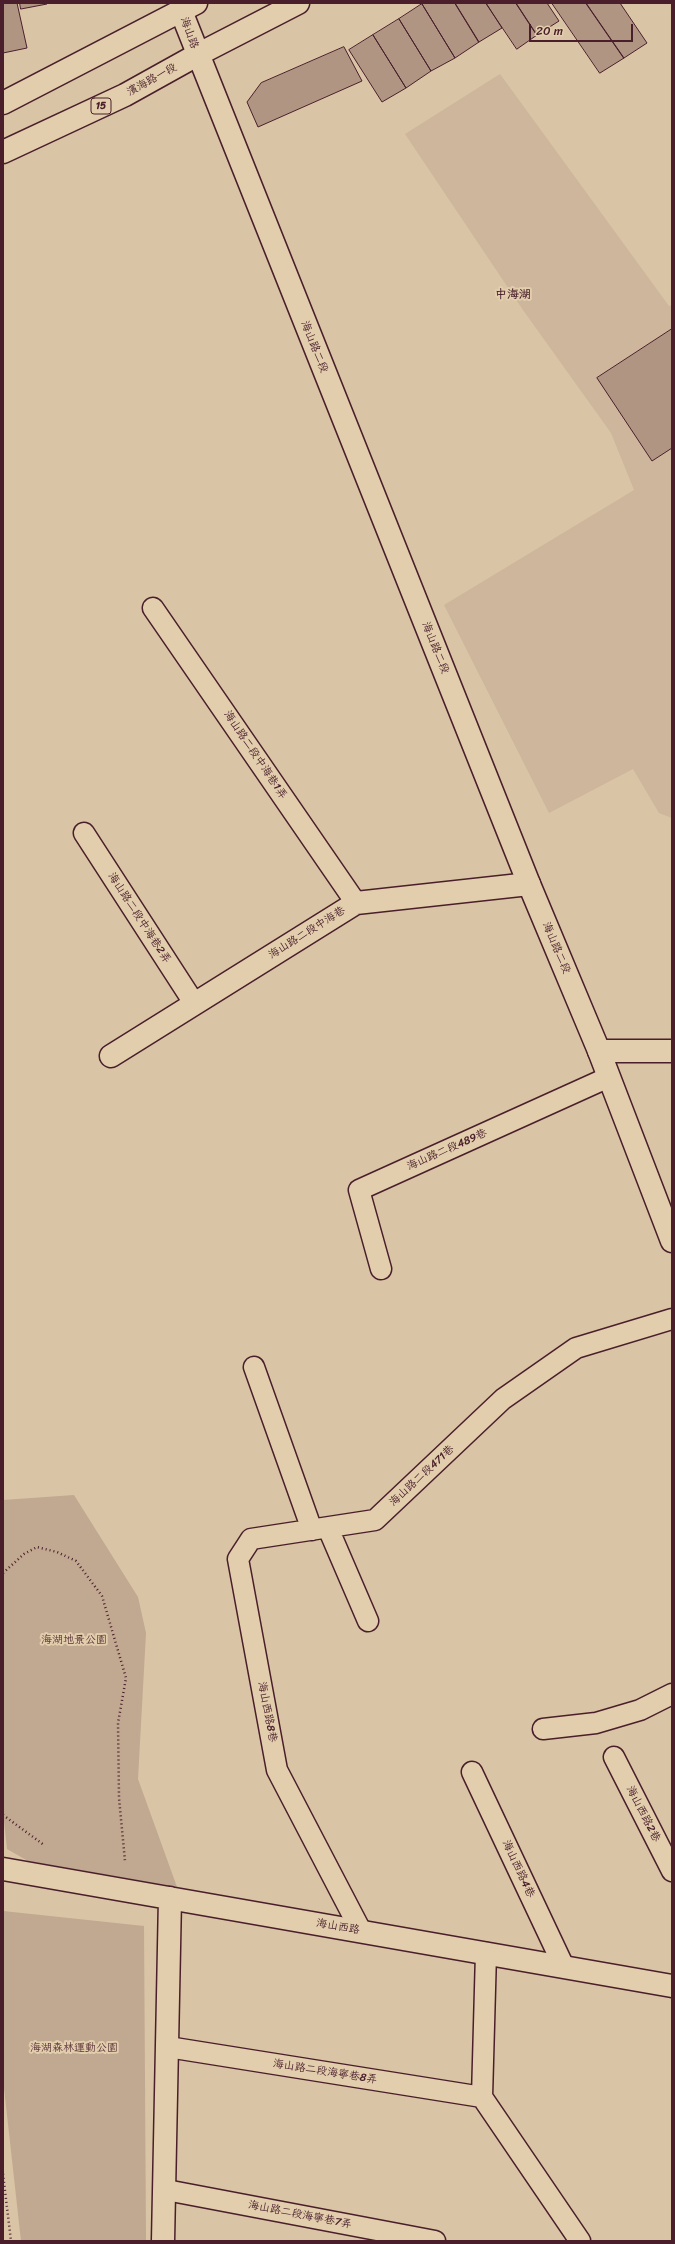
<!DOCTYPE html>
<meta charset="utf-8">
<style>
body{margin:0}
#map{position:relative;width:675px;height:2244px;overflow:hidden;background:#d9c4a5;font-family:Sriracha,sans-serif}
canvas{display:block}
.frame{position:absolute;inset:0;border:4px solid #4a1f2b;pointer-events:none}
.scale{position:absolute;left:529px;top:24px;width:104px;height:18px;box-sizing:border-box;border:2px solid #4a1f2b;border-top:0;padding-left:5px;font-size:12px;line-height:14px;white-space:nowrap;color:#4a1f2b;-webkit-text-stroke:3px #e2cead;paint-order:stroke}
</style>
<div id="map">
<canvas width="675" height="2244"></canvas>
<div class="frame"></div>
<div class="scale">20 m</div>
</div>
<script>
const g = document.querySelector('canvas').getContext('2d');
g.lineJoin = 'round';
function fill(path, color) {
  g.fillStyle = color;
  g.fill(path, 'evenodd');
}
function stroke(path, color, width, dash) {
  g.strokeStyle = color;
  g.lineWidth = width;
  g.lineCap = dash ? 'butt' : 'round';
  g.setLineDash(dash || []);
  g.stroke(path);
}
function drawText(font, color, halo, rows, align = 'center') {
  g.font = font + ' Sriracha,"LXGW WenKai TC",sans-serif';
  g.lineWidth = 4;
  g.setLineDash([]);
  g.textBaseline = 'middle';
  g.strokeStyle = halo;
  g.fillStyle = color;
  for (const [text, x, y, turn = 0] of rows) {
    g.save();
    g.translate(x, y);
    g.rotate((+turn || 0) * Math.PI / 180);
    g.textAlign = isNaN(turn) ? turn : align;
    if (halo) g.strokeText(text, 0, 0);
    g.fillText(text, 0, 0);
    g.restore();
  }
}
const built = new Path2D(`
 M 500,74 L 669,306 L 672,305 L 672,818 L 659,813 L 633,769 L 549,813 L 444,605 L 634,490 L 611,433 L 523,310 L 405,134 Z`);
const green = new Path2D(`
 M 74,1495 L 138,1597 L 146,1633 L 138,1779 L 177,1887 L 28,1861 L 7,1849 L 3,1812 L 3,1500 Z
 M 3,1911 L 144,1926 L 146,2241 L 21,2241 L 3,2079 Z`);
const building = new Path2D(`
 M 3,3 L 17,3 L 27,48 L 3,53 Z
 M 20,3 L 47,3 L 47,4 L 21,9 Z
 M 424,3 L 455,3 L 479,42 L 455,58 L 422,4 Z
 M 455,3 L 486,3 L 502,28 L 479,42 Z
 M 486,3 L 516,3 L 537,35 L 517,49 Z
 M 516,3 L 547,3 L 559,21 L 537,35 Z
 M 552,3 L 586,3 L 624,58 L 600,73 Z
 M 586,3 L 620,3 L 647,43 L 624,58 Z
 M 422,4 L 455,58 L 431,71 L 399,19 Z
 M 399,19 L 431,71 L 406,88 L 373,35 Z
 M 373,35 L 406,88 L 382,102 L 349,50 Z
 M 344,47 L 362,81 L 258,127 L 247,102 L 261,83 Z
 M 672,329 L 672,448 L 652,461 L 597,378 Z`);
const path = new Path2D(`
 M 3,1573 L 24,1554 L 37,1547 L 57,1552 L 76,1561 L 102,1596 L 126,1678 L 118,1723 L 119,1798 L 125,1861
 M 3,1815 L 44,1845
 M 3,2174 L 11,2241`);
const lane = new Path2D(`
 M 153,608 L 356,903
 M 84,833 L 194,1003
 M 381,1269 L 359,1190 L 609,1077
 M 254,1367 L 312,1530
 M 328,1528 L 368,1621
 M 543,1729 L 596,1723 L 640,1710 L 672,1694
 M 614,1757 L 672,1871
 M 472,1772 L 564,1967
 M 361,1931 L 277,1770 L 238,1559 L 251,1539 L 375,1520 L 503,1399 L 576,1348 L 672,1319
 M 486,1953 L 482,2097 L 580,2241
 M 168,2047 L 482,2097
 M 166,2190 L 435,2241`);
const street = new Path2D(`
 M 599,1051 L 672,1051
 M 111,1056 L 356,903 L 529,884
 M 3,1869 L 672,1986
 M 163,2241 L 170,1898`);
const secondary = new Path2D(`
 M 181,11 L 529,884 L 599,1051 L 672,1241`);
const primary = new Path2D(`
 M 3,103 L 196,3
 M 3,152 L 125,95 L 197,55 L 298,3`);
const shields = [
 [101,106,20]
];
const shieldNames = [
 ["15",101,106]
];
const streetNames = [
 ["海山路",189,33,70],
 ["濱海路一段",152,80,-29],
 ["海山路二段",314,347,68],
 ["海山路二段",435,648,68],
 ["海山路二段中海巷1弄",255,755,56],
 ["海山路二段中海巷2弄",139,918,57],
 ["海山路二段中海巷",307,933,-32],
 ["海山路二段",556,948,67],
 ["海山路二段489巷",447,1150,-24],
 ["海山路二段471巷",422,1476,-43],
 ["海山西路8巷",267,1712,79],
 ["海山西路2巷",643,1814,63],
 ["海山西路4巷",518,1869,65],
 ["海山西路",338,1927,10],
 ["海山路二段海寧巷8弄",325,2072,9],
 ["海山路二段海寧巷7弄",300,2215,11]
];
const parkNames = [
 ["海湖地景公園",74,1640],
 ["海湖森林運動公園",74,2048]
];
const neighbourhoodNames = [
 ["中海湖",513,295]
];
fill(built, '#cdb69b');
fill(green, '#c1a891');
fill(building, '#b19583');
stroke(building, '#4a1f2b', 1);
stroke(lane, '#4a1f2b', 23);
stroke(street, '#4a1f2b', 25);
stroke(secondary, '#4a1f2b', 25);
stroke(primary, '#4a1f2b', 25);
stroke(path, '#4a1f2b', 2.5, [1, 3]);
stroke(lane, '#e2cead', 20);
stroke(street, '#e2cead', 22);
stroke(secondary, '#e2cead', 22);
stroke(primary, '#e2cead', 22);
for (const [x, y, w] of shields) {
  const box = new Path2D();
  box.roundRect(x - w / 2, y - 8, w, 16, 3);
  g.fillStyle = '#e2cead';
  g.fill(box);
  stroke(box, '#4a1f2b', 1);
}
drawText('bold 10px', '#4a1f2b', null, shieldNames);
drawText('11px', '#4a1f2b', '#e2cead', streetNames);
drawText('11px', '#5c343a', '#e2cead', parkNames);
drawText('bold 12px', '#4a1f2b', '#e2cead', neighbourhoodNames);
</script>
